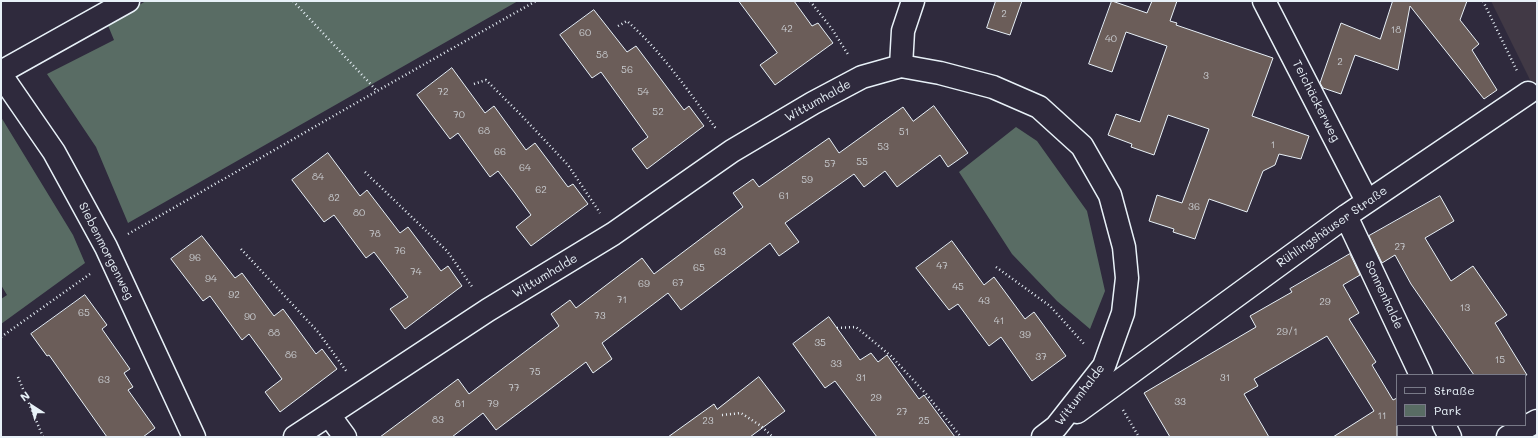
<!DOCTYPE html>
<meta charset="utf-8">
<style>
body{margin:0}
#map{position:relative;width:1538px;height:438px;overflow:hidden;background:#2f2a3d;font-family:Mali,sans-serif}
canvas{display:block}
.frame{position:absolute;inset:0;border:2px solid #e8f1f8;pointer-events:none}
.legend{position:absolute;left:1396px;top:374px;width:130px;height:52px;box-sizing:border-box;background:#2f2a3d;border:1px solid #797a88;margin:0;padding:5px 7px;list-style:none;font-size:12px;color:#e8f1f8}
.legend li{display:flex;align-items:center;gap:8px;height:20px}
.legend b{width:20px;border:1px solid #797a88}
.north{position:absolute;left:12px;top:386px;width:40px;height:40px;-webkit-text-stroke:3px #2f2a3d;paint-order:stroke;rotate:324deg;font-size:11px;font-weight:700;line-height:16px;text-align:center;color:#e8f1f8}
.north::after{content:'';display:block;margin:auto;width:14px;height:18px;background:#e8f1f8;clip-path:polygon(50% 0,100% 100%,50% 72%,0 100%)}
</style>
<div id="map">
<canvas width="1538" height="438"></canvas>
<div class="frame"></div>
<ul class="legend">
<li><b style="height:5px;background:#2f2a3d"></b>Straße</li>
<li><b style="height:11px;background:#596c64"></b>Park</li>
</ul>
<div class="north">N</div>
</div>
<script>
const g = document.querySelector('canvas').getContext('2d');
g.lineJoin = 'round';
function fill(path, color) {
  g.fillStyle = color;
  g.fill(path, 'evenodd');
}
function stroke(path, color, width, dash) {
  g.strokeStyle = color;
  g.lineWidth = width;
  g.lineCap = dash ? 'butt' : 'round';
  g.setLineDash(dash || []);
  g.stroke(path);
}
function drawText(font, color, halo, rows, align = 'center') {
  g.font = font + ' Mali,sans-serif';
  g.lineWidth = 3;
  g.setLineDash([]);
  g.textBaseline = 'middle';
  g.strokeStyle = halo;
  g.fillStyle = color;
  for (const [text, x, y, turn = 0] of rows) {
    g.save();
    g.translate(x, y);
    g.rotate((+turn || 0) * Math.PI / 180);
    g.textAlign = isNaN(turn) ? turn : align;
    if (halo) g.strokeText(text, 0, 0);
    g.fillText(text, 0, 0);
    g.restore();
  }
}
const built = new Path2D(`
 M 1491,1 L 1537,1 L 1537,94 Z`);
const green = new Path2D(`
 M 146,1 L 518,1 L 128,223 L 96,147 L 47,74 L 114,40 L 107,23 Z
 M 1,117 L 73,235 L 85,263 L 1,324 L 1,299 L 7,295 L 1,285 Z
 M 1016,127 L 1037,141 L 1087,211 L 1105,291 L 1090,329 L 1057,301 L 1012,254 L 959,172 Z`);
const building = new Path2D(`
 M 739,1 L 794,1 L 812,26 L 818,23 L 833,43 L 775,85 L 760,65 L 777,53 Z
 M 996,1 L 1022,1 L 1010,35 L 987,28 Z
 M 1112,1 L 1147,13 L 1152,1 L 1177,1 L 1170,21 L 1177,23 L 1176,25 L 1273,58 L 1252,116 L 1309,136 L 1301,159 L 1279,154 L 1275,165 L 1263,171 L 1247,212 L 1209,199 L 1195,239 L 1173,232 L 1174,229 L 1149,221 L 1157,195 L 1182,203 L 1209,129 L 1168,115 L 1154,155 L 1131,147 L 1132,144 L 1108,135 L 1116,114 L 1140,122 L 1167,46 L 1126,32 L 1112,72 L 1089,64 Z
 M 1393,1 L 1467,1 L 1460,20 L 1479,44 L 1472,50 L 1497,90 L 1484,99 L 1410,6 L 1398,70 L 1355,55 L 1341,94 L 1323,88 L 1320,83 L 1341,23 L 1380,39 Z
 M 594,10 L 627,52 L 636,46 L 684,110 L 689,106 L 704,126 L 647,169 L 632,149 L 648,137 L 601,72 L 592,78 L 560,35 Z
 M 452,68 L 485,113 L 494,106 L 526,150 L 535,143 L 568,187 L 573,184 L 588,204 L 531,246 L 516,227 L 531,215 L 515,193 L 498,171 L 490,177 L 458,133 L 450,139 L 417,95 Z
 M 934,106 L 968,153 L 948,167 L 940,155 L 897,187 L 885,171 L 864,187 L 854,174 L 785,223 L 799,242 L 779,256 L 770,243 L 681,310 L 668,293 L 602,343 L 612,359 L 593,373 L 586,362 L 496,430 L 483,413 L 452,437 L 380,437 L 458,379 L 469,394 L 559,326 L 551,314 L 570,300 L 576,308 L 642,258 L 654,274 L 743,207 L 733,193 L 753,179 L 759,187 L 829,138 L 839,153 L 903,107 L 913,121 Z
 M 328,153 L 360,196 L 367,190 L 400,233 L 408,227 L 441,271 L 448,266 L 462,286 L 405,329 L 390,309 L 408,297 L 374,252 L 366,258 L 334,215 L 324,222 L 292,180 Z
 M 1440,196 L 1454,221 L 1425,238 L 1451,281 L 1473,266 L 1507,315 L 1495,323 L 1527,375 L 1474,375 L 1411,284 L 1395,255 L 1382,263 L 1369,236 Z
 M 202,236 L 235,278 L 242,273 L 274,316 L 283,309 L 316,354 L 322,349 L 337,369 L 280,412 L 265,392 L 282,379 L 249,334 L 242,340 L 210,296 L 203,301 L 171,259 Z
 M 952,241 L 984,285 L 994,277 L 1025,319 L 1034,312 L 1066,356 L 1032,381 L 1001,337 L 989,346 L 958,304 L 949,310 L 916,268 Z
 M 1350,254 L 1360,275 L 1343,285 L 1359,313 L 1349,319 L 1376,362 L 1372,365 L 1393,400 L 1397,398 L 1397,437 L 1333,437 L 1374,411 L 1327,336 L 1254,379 L 1258,386 L 1244,394 L 1269,437 L 1170,437 L 1144,393 L 1256,327 L 1250,316 L 1292,292 L 1290,289 Z
 M 85,295 L 107,325 L 102,329 L 130,369 L 124,373 L 133,387 L 128,390 L 155,428 L 143,437 L 107,437 L 49,355 L 47,356 L 31,334 Z
 M 829,317 L 860,360 L 871,353 L 878,362 L 887,355 L 919,399 L 924,395 L 955,437 L 877,437 L 835,381 L 825,388 L 793,344 Z
 M 759,377 L 785,411 L 750,437 L 668,437 L 714,404 L 717,409 Z`);
const path = new Path2D(`
 M 293,1 L 377,91
 M 810,1 L 832,29 L 849,56
 M 1483,1 L 1517,71
 M 618,26 L 627,21 C 662,52 689,92 717,130
 M 474,84 L 486,80 L 522,116 L 568,165 L 600,213
 M 365,172 L 447,251 L 473,288
 M 128,234 L 377,91 L 536,1
 M 241,249 L 319,333 L 347,372
 M 996,267 L 1050,306 L 1085,345
 M 837,328 L 856,327 L 891,356 L 927,395 L 961,437
 M 1,337 L 90,274
 M 18,377 L 43,437
 M 1123,410 L 1139,437
 M 722,415 L 741,413 L 761,426 L 773,437`);
const minor = new Path2D(`
 M 1264,1 L 1367,201
 M 901,66 L 903,31 L 913,1
 M 1,72 L 128,1
 M 1,75 L 54,152 L 106,247 L 194,437
 M 1346,216 L 1421,375
 M 1077,412 L 1346,216 L 1528,93
 M 329,415 L 345,437
 M 1444,425 L 1450,437
 M 295,437 L 488,310 L 613,234 L 732,151 L 813,103 L 862,77 L 901,66 L 940,73 L 993,87 L 1039,107 L 1082,146 L 1110,195 L 1124,247 L 1127,278 L 1123,313 L 1104,366 L 1056,427 L 1043,437
 M 1508,437 L 1537,421`);
const numberNames = [
 ["2",1004,14],
 ["42",787,29],
 ["18",1396,30],
 ["60",585,33],
 ["40",1111,39],
 ["58",602,55],
 ["2",1340,62],
 ["56",627,70],
 ["3",1206,76],
 ["72",443,92],
 ["54",643,92],
 ["52",658,112],
 ["70",459,115],
 ["68",484,131],
 ["51",904,132],
 ["1",1273,145],
 ["53",883,147],
 ["66",500,152],
 ["55",862,162],
 ["57",830,164],
 ["64",525,168],
 ["84",318,177],
 ["59",807,180],
 ["62",541,190],
 ["61",784,196],
 ["82",334,198],
 ["36",1194,207],
 ["80",359,213],
 ["78",375,234],
 ["27",1400,247],
 ["76",400,251],
 ["63",720,252],
 ["96",195,258],
 ["47",942,266],
 ["65",699,268],
 ["74",416,272],
 ["94",211,279],
 ["67",678,283],
 ["69",644,284],
 ["45",958,287],
 ["92",234,295],
 ["71",622,300],
 ["43",984,301],
 ["29",1325,302],
 ["13",1465,308],
 ["65",84,313],
 ["73",600,316],
 ["90",250,317],
 ["41",999,321],
 ["29/1",1287,332],
 ["88",274,333],
 ["39",1025,335],
 ["35",820,343],
 ["86",291,355],
 ["37",1041,357],
 ["15",1500,360],
 ["33",836,364],
 ["75",535,372],
 ["31",861,378],
 ["31",1225,378],
 ["63",104,380],
 ["77",514,388],
 ["29",876,398],
 ["33",1180,402],
 ["81",460,404],
 ["79",493,404],
 ["27",902,412],
 ["11",1382,416],
 ["83",438,420],
 ["23",708,421],
 ["25",924,421]
];
const streetNames = [
 ["Wittumhalde",818,101,-29],
 ["Teichäckerweg",1316,101,63],
 ["Rühlingshäuser Straße",1332,227,-35],
 ["Siebenmorgenweg",106,251,63],
 ["Wittumhalde",545,276,-31],
 ["Sonnenhalde",1384,295,65],
 ["Wittumhalde",1080,395,-53]
];
fill(built, '#413945');
fill(green, '#596c64');
fill(building, '#6b5d59');
stroke(building, '#e8f1f8', 1);
stroke(minor, '#e8f1f8', 25);
stroke(path, '#e8f1f8', 2.5, [1, 3]);
stroke(minor, '#2f2a3d', 22);
drawText('10px', '#c9ccd0', null, numberNames);
drawText('12px', '#e8f1f8', '#2f2a3d', streetNames);
</script>
